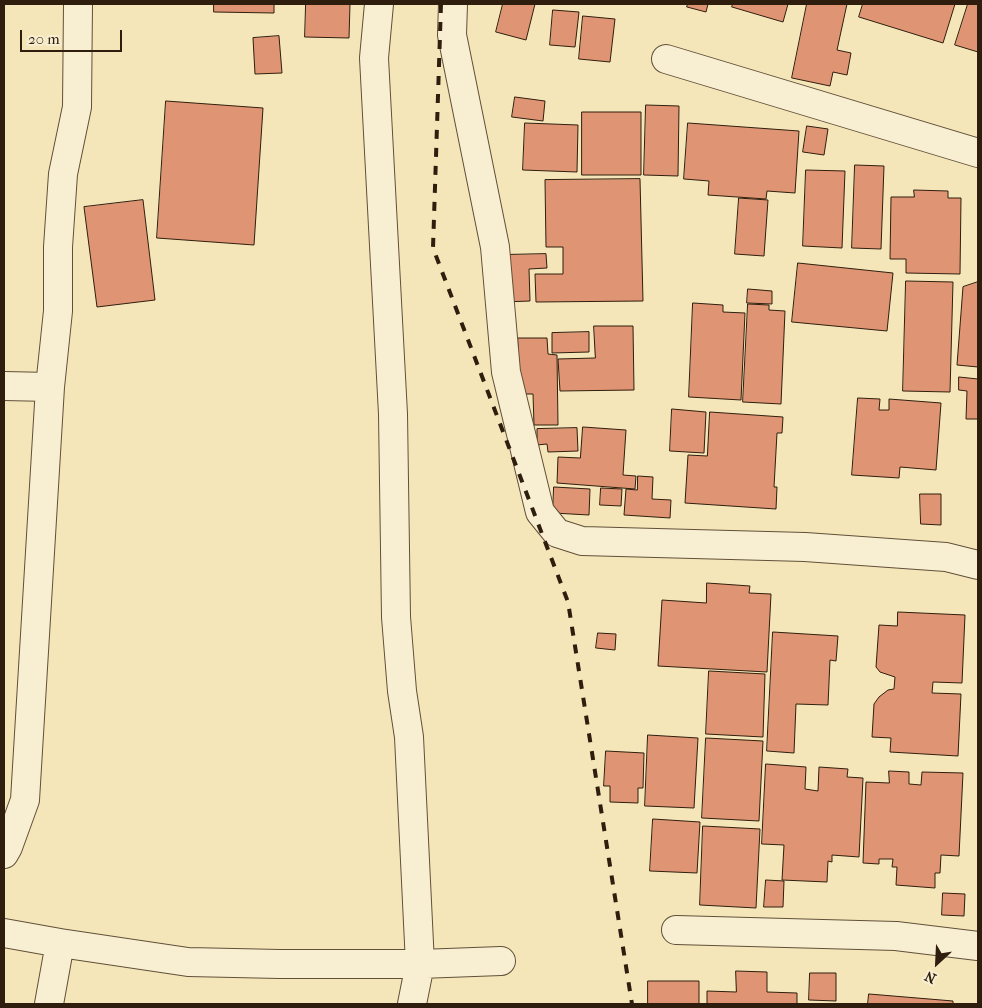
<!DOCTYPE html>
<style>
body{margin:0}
#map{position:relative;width:982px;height:1008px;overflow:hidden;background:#f5e6ba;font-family:"IM FELL French Canon",serif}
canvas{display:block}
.frame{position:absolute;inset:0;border:5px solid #2f1e0d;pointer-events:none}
.north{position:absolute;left:912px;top:938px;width:50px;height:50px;-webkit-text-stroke:4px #f8efd2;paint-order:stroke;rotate:205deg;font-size:14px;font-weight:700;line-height:20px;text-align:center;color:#2f1e0d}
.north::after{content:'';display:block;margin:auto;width:18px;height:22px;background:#2f1e0d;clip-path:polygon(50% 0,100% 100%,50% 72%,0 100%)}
.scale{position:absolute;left:20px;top:30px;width:102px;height:22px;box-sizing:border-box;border:2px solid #2f1e0d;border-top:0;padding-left:6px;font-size:15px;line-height:18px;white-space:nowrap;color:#2f1e0d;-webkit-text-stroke:4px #f8efd2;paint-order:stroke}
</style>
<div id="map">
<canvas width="982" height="1008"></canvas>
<div class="frame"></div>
<div class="north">N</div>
<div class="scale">20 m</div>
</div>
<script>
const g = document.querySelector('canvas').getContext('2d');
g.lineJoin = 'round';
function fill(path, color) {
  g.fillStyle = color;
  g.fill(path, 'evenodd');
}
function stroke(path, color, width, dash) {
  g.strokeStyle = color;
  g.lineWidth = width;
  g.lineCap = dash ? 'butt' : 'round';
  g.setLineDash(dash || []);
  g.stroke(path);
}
const building = new Path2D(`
 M 214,4 L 274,4 L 274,13 L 214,12 Z
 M 306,4 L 350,4 L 349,38 L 305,37 Z
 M 503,4 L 535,4 L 526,40 L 496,32 Z
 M 688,4 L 708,4 L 706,12 L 687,7 Z
 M 733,4 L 788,4 L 783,22 L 732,7 Z
 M 807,4 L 847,4 L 837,50 L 851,53 L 847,75 L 833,72 L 830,86 L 792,78 Z
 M 863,4 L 955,4 L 943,43 L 859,17 Z
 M 968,4 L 978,4 L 978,52 L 955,45 Z
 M 553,10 L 579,12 L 575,47 L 550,45 Z
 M 583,16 L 615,19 L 610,62 L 579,59 Z
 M 279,36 L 282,73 L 255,74 L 253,38 Z
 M 515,97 L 545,101 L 543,121 L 512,117 Z
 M 166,101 L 263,108 L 254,245 L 157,238 Z
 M 646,105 L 679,106 L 678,176 L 644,175 Z
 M 582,112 L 641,112 L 641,175 L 582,175 Z
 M 525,123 L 578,125 L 577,172 L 523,170 Z
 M 688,123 L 799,131 L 795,193 L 767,191 L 766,199 L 708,195 L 709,181 L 684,179 Z
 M 807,126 L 828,129 L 824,155 L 803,152 Z
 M 855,165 L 884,166 L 881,249 L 852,248 Z
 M 806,170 L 845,171 L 842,248 L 803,246 Z
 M 640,179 L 643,301 L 536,302 L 535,274 L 563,274 L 563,247 L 546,247 L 545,180 Z
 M 914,190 L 948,191 L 948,198 L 961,198 L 960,274 L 906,273 L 906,259 L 890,259 L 891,197 L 914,197 Z
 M 739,198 L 768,200 L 764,256 L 735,254 Z
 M 143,200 L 155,300 L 97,307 L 84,207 Z
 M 546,254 L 547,268 L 529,269 L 530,301 L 503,302 L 502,255 Z
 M 798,263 L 893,273 L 887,331 L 792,322 Z
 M 906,281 L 953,282 L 950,392 L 903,391 Z
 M 978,282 L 978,367 L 957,365 L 963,287 Z
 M 748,289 L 772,291 L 772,304 L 747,303 Z
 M 693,303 L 723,305 L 723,312 L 745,313 L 741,400 L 689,397 Z
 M 748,304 L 769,305 L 769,310 L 785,311 L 781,404 L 743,402 Z
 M 594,326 L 633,326 L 634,390 L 560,391 L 558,359 L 595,358 Z
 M 589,332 L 589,352 L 552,353 L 552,333 Z
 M 518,338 L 547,338 L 548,354 L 557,355 L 558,425 L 534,425 L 533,394 L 515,394 L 519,368 Z
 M 959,377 L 978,379 L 978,419 L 966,419 L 967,391 L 959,390 Z
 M 858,398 L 880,399 L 879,410 L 889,410 L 889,399 L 941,403 L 936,470 L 900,467 L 899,478 L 852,475 Z
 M 672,409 L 706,412 L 704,453 L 670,451 Z
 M 710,412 L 783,417 L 782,433 L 777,433 L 774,487 L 777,487 L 776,509 L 685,503 L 688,455 L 707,456 Z
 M 583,427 L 626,430 L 623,475 L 636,476 L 635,489 L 557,483 L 558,457 L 580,458 Z
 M 577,428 L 578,451 L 548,452 L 547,444 L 537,445 L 537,429 Z
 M 638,476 L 653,477 L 652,499 L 671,500 L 670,518 L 624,515 L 626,489 L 637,490 Z
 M 554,487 L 590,489 L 589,515 L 553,513 Z
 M 601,488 L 622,489 L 621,506 L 600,505 Z
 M 920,494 L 941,494 L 941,525 L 921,524 Z
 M 707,583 L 750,586 L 749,593 L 771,594 L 767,672 L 658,666 L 662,600 L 706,603 Z
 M 898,612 L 965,615 L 962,683 L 933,682 L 932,693 L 961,694 L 958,756 L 890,752 L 891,738 L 872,737 L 874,704 L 879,697 L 888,690 L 894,689 L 895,677 L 880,672 L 876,667 L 879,625 L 897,626 Z
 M 773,632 L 838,636 L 836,661 L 830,660 L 828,705 L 796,704 L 794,753 L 767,751 Z
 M 598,633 L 616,634 L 615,650 L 596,648 Z
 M 709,671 L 765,674 L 763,737 L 706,734 Z
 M 648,735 L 698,738 L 694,808 L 645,806 Z
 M 706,738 L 763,741 L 759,821 L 702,818 Z
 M 606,751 L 644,753 L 643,788 L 638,788 L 638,803 L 610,802 L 610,786 L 604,786 Z
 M 766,764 L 806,767 L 805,789 L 818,791 L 819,767 L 848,769 L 847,777 L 863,778 L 859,857 L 832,855 L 832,862 L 828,861 L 827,882 L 782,880 L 784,845 L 762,844 Z
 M 889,771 L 909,772 L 909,784 L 921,785 L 922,772 L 963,773 L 959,856 L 941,855 L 940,873 L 935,873 L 935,888 L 896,885 L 897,867 L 892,867 L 893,859 L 879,859 L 879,864 L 863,863 L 866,782 L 889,783 Z
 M 653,819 L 700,822 L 697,873 L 650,871 Z
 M 703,826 L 760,829 L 756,908 L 700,905 Z
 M 766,880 L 784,881 L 783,907 L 764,907 Z
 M 943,893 L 965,894 L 964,916 L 942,915 Z
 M 736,971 L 767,972 L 767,992 L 797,993 L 797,1004 L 707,1004 L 707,991 L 736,992 Z
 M 810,973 L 836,973 L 836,1001 L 809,1000 Z
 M 648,981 L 699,981 L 699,1004 L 648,1004 Z
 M 869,994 L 953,1001 L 953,1004 L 868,1004 Z`);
const minor = new Path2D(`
 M 379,4 L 374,58 L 393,414 L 396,617 L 402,691 L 409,737 L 420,964 L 412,1004
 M 453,4 L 452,35 L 495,247 L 506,372 L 540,512 L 557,533 L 582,541 L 805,547 L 946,557 L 978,565
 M 666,59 L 978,153
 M 4,386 L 50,387
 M 4,854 L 8,847 L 25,800 L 50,387 L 58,311 L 58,247 L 63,174 L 77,107 L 78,4
 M 676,930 L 896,936 L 978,946
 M 4,933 L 60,943 L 188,962 L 280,964 L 420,964 L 501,961
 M 49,1004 L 60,943`);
const rail = new Path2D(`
 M 441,4 L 433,248 L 568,602 L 632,1004`);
fill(building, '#df9473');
stroke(building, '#2f1e0d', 1);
stroke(minor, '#605038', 30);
stroke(minor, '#f8efd2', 28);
stroke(rail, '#2f1e0d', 4, [9, 9]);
</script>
